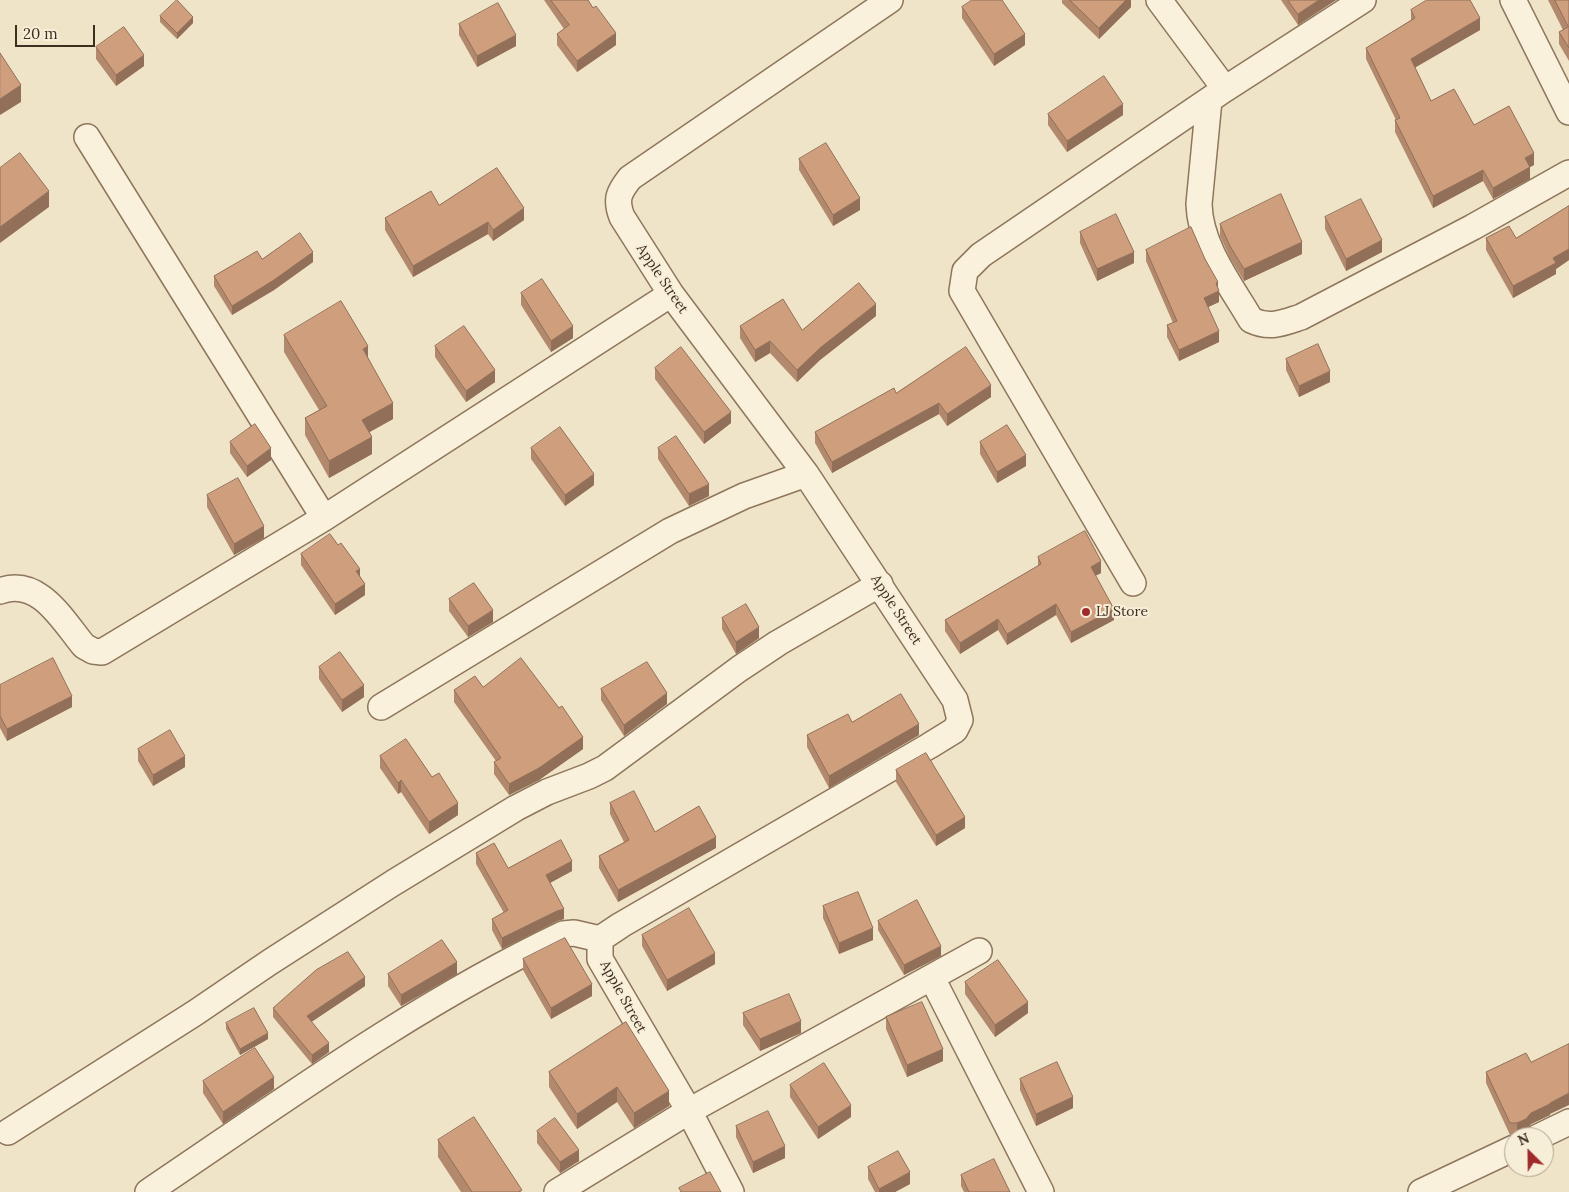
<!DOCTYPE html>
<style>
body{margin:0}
#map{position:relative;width:1569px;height:1192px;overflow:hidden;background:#f0e4c8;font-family:Lora,serif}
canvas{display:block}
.north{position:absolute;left:1504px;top:1127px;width:50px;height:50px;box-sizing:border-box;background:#f7eed8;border:1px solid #ada18e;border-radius:50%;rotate:337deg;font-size:14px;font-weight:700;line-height:20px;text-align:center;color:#3d2e20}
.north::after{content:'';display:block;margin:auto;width:18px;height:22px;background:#9e2a2b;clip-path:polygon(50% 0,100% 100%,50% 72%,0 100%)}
.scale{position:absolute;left:15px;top:25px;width:80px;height:22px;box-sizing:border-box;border:2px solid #3d2e20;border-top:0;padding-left:6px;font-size:15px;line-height:18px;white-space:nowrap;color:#3d2e20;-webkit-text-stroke:4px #f7eed8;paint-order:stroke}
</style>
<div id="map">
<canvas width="1569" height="1192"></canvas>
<div class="north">N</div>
<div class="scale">20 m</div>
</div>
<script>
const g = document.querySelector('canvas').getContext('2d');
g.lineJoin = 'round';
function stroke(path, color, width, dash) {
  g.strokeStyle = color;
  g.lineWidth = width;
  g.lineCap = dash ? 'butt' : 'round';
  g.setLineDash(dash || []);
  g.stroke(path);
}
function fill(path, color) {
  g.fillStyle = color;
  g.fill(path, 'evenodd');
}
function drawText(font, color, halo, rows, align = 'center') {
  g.font = font + ' Lora,serif';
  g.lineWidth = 4;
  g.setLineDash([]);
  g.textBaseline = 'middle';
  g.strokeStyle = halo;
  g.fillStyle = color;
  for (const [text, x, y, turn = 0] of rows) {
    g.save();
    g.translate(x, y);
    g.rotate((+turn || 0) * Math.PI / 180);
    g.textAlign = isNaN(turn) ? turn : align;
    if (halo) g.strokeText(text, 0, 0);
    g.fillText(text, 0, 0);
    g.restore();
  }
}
const minor = new Path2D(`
 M 1159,0 L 1225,89
 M 1513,0 L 1569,112
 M 1209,100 L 1199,204 C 1200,246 1230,284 1251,320 C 1270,329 1282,323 1301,317 L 1473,227 L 1569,173
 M 87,137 L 324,518
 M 1133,583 L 962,291 L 965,271 L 981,255 L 1225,89 L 1363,0
 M 0,591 C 39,576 63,621 84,646 L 93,651 L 102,652 L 324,518 L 671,294
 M 381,707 L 670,531 L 744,496 L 806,474
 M 932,978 L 1041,1192
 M 8,1132 L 195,1013 L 270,962 L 393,883 L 516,808 L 547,792 L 589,776 L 605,768 L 739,669 L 778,643 L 880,584
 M 1538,1137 L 1569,1122
 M 148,1192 C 283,1101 416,1004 563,934 L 574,933 L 600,939
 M 557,1192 L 689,1111 L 979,951
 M 731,1192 L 689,1111 L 600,959 L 600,939 L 621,925 L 929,746 L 955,730 L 960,720 L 955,700 L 806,474 L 671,294 L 622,217 C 615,199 619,192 630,178 L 890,0
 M 1421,1192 L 1514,1148`);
const wall = new Path2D(`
 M 544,0 L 588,0 L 616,45 L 577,72 L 557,45 L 557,34 L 564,29 Z
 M 1062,0 L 1131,0 L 1131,7 L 1099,39 L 1062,3 Z
 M 1281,0 L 1336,0 L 1298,25 Z
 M 1548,0 L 1569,0 L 1569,61 L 1559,44 L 1559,32 L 1563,30 Z
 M 962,7 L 1025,45 L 994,66 L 962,18 Z
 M 1411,10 L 1480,30 L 1415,67 L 1431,101 L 1474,125 L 1534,165 L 1529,167 L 1530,179 L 1493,199 L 1483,181 L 1433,208 L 1395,132 L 1395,120 L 1396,120 L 1366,59 L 1366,48 L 1411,20 Z
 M 160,16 L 193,23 L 177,39 L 160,22 Z
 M 459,24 L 516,46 L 477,67 L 459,35 Z
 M 96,47 L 144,66 L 116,86 L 96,59 Z
 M 1048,114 L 1123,115 L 1067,152 L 1048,125 Z
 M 799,159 L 860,210 L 833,226 L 799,170 Z
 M 439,205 L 524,220 L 493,241 L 488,234 L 413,277 L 385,230 L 385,218 Z
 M 1569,206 L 1569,260 L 1556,269 L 1556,274 L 1513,298 L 1486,250 L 1486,238 L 1516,238 Z
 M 1325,217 L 1382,252 L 1346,271 L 1325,229 Z
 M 1220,224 L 1302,254 L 1244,281 L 1230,258 L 1220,236 Z
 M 1080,232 L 1134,263 L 1097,281 L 1080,243 Z
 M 1146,250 L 1205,259 L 1218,288 L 1219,302 L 1208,307 L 1219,342 L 1179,361 L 1167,337 L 1167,325 L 1173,323 L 1146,261 Z
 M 262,259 L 313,262 L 274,290 L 232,315 L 214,286 L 214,276 Z
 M 521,293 L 573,338 L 551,352 L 521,305 Z
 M 876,316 L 820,360 L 797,382 L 770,353 L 755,362 L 740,338 L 740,326 L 802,330 Z
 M 284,335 L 368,358 L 393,419 L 370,432 L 372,454 L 329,478 L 305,435 L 305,418 L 319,410 L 284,352 Z
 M 435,346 L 495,382 L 466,402 L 435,357 Z
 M 1286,359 L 1330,382 L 1299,397 L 1286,370 Z
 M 655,368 L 731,423 L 704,444 L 655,379 Z
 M 896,393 L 991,397 L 947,426 L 939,414 L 832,473 L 815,443 L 815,432 Z
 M 230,442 L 271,460 L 247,477 L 230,453 Z
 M 980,442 L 1026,466 L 997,483 L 980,454 Z
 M 531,448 L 594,485 L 565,506 L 531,459 Z
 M 658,448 L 709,496 L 689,506 L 658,459 Z
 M 207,495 L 264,538 L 234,555 L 207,507 Z
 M 301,554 L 360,576 L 365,595 L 335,615 L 301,565 Z
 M 1038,557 L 1101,573 L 1095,576 L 1114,620 L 1071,643 L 1056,615 L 1007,645 L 998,630 L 960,654 L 945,631 L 945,620 L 1038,566 Z
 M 449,599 L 493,622 L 468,637 L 449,611 Z
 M 722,618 L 759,638 L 736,654 L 722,629 Z
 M 319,667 L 364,697 L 342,712 L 319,679 Z
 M 0,685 L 72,707 L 7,741 L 0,728 Z
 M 483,687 L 583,749 L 539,780 L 509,795 L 494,774 L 494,762 L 496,761 L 454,702 L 454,690 Z
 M 601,689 L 667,704 L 624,736 L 601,700 Z
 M 852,722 L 919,735 L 829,788 L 807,747 L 807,735 Z
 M 138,749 L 185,767 L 153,786 L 138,761 Z
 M 380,756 L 432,777 L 458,815 L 429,834 L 401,792 L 398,794 L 380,768 Z
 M 896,770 L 965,828 L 936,846 L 896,782 Z
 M 610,803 L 655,832 L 716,848 L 618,902 L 599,868 L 599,856 L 624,842 L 610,814 Z
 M 476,853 L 508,868 L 572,871 L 550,883 L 564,919 L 557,921 L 502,949 L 492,930 L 492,919 L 504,913 L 476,864 Z
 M 823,906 L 873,940 L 839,954 L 823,918 Z
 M 878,921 L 941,956 L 904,975 L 878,930 Z
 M 642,935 L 715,964 L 667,991 L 642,946 Z
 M 523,959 L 592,996 L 551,1019 L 523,970 Z
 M 388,974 L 457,974 L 401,1006 L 388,986 Z
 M 965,982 L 1028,1013 L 995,1037 L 965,994 Z
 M 365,986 L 311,1022 L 329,1052 L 312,1064 L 273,1017 L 273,1008 Z
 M 743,1013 L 801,1033 L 760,1051 L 743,1025 Z
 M 886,1017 L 943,1061 L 907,1077 L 886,1029 Z
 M 626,1022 L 669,1106 L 634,1128 L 617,1102 L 577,1129 L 549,1087 L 549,1072 Z
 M 226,1023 L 268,1039 L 240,1055 L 226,1029 Z
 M 1486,1072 L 1550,1114 L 1550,1115 L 1531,1124 L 1526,1130 L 1517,1134 L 1510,1135 L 1486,1083 Z
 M 1020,1079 L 1073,1108 L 1036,1126 L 1020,1090 Z
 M 203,1081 L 274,1089 L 223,1124 L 203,1093 Z
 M 790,1085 L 851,1117 L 818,1139 L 790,1097 Z
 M 736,1126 L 785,1158 L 753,1173 L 736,1137 Z
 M 537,1131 L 579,1161 L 560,1173 L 537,1143 Z
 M 438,1140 L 522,1192 L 461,1192 L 438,1157 Z
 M 868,1167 L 910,1184 L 895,1192 L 875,1192 L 868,1179 Z
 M 961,1175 L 1010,1192 L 964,1192 L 961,1186 Z`);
const shadedWall = new Path2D(`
 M 1126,0 L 1131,0 L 1131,7 L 1099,39 L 1099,28 Z
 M 1319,0 L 1336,0 L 1298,25 L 1298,14 Z
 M 193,17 L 193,23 L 177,39 L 177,33 Z
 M 1480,18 L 1480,30 L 1411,70 L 1411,59 Z
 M 616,33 L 616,45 L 577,72 L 577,61 Z
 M 1025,34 L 1025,45 L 994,66 L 994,54 Z
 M 516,35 L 516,46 L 477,67 L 477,56 Z
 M 144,55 L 144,66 L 116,86 L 116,75 Z
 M 21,85 L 21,102 L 0,115 L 0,99 Z
 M 1123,104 L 1123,115 L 1067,152 L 1067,141 Z
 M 1534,153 L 1534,165 L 1525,170 L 1525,158 Z
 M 1530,167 L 1530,179 L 1493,199 L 1493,188 Z
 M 1483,170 L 1483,181 L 1433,208 L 1433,196 Z
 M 49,191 L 49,207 L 0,243 L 0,227 Z
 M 860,198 L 860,210 L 833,226 L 833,215 Z
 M 524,208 L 524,220 L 493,241 L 493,230 Z
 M 488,222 L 488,234 L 413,277 L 413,266 Z
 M 1382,240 L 1382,252 L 1346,271 L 1346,259 Z
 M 1302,242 L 1302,254 L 1244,281 L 1244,269 Z
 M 1569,249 L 1569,260 L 1556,269 L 1556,274 L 1513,298 L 1513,286 L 1553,258 Z
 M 313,252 L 313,262 L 274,290 L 232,315 L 232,306 Z
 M 1134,252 L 1134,263 L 1097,281 L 1097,269 Z
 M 1218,282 L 1218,291 L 1219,291 L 1219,302 L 1204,309 L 1204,298 L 1216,283 Z
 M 876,304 L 876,316 L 820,360 L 797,382 L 797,370 L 820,348 Z
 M 573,326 L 573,338 L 551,352 L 551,341 Z
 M 1219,331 L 1219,342 L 1179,361 L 1179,350 Z
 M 770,341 L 770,353 L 755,362 L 755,350 Z
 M 368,346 L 368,363 L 363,349 Z
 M 495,370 L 495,382 L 466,402 L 466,391 Z
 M 1330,371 L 1330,382 L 1299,397 L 1299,386 Z
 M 991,385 L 991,397 L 947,426 L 947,414 Z
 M 393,403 L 393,419 L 362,436 L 362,420 Z
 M 939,403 L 939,414 L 832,473 L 832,462 Z
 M 731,412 L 731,423 L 704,444 L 704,432 Z
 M 372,437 L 372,454 L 329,478 L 329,461 Z
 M 271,448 L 271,460 L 247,477 L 247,466 Z
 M 1026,455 L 1026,466 L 997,483 L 997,472 Z
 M 594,474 L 594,485 L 565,506 L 565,495 Z
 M 709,484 L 709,496 L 689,506 L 689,494 Z
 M 264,526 L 264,538 L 234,555 L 234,544 Z
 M 1101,561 L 1101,573 L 1091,578 L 1091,567 Z
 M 360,569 L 360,580 L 356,571 Z
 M 365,584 L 365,595 L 335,615 L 335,604 Z
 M 1056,604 L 1056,615 L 1007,645 L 1007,634 Z
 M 1114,609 L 1114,620 L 1071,643 L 1071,632 Z
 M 493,610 L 493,622 L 468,637 L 468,626 Z
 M 998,619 L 998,630 L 960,654 L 960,643 Z
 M 759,627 L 759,638 L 736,654 L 736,642 Z
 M 364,685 L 364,697 L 342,712 L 342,700 Z
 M 667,693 L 667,704 L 624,736 L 624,725 Z
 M 72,696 L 72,707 L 7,741 L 7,729 Z
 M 919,724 L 919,735 L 829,788 L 829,776 Z
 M 583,737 L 583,749 L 539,780 L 509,795 L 509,784 Z
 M 185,756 L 185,767 L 153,786 L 153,775 Z
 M 401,780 L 401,792 L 398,794 L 398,783 Z
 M 458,803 L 458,815 L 429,834 L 429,822 Z
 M 965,817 L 965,828 L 936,846 L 936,835 Z
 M 716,837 L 716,848 L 618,902 L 618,890 Z
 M 572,861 L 572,871 L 546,885 L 546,875 Z
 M 564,909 L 564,919 L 557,921 L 502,949 L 502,938 L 557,911 Z
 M 873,928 L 873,940 L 839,954 L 839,943 Z
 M 941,946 L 941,956 L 904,975 L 904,965 Z
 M 715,953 L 715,964 L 667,991 L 667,980 Z
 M 457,962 L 457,974 L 401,1006 L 401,995 Z
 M 365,977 L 365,986 L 307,1025 L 307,1016 Z
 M 592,984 L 592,996 L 551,1019 L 551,1008 Z
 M 1028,1002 L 1028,1013 L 995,1037 L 995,1025 Z
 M 801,1021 L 801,1033 L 760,1051 L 760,1039 Z
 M 268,1033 L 268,1039 L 240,1055 L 240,1049 Z
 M 329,1043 L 329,1052 L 312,1064 L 312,1055 Z
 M 943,1049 L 943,1061 L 907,1077 L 907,1065 Z
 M 274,1077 L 274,1089 L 223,1124 L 223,1112 Z
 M 617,1087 L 617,1102 L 577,1129 L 577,1114 Z
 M 669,1091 L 669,1106 L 634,1128 L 634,1113 Z
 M 1569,1093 L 1569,1105 L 1550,1114 L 1550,1115 L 1531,1124 L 1526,1130 L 1517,1134 L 1517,1123 L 1531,1113 Z
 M 1073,1097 L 1073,1108 L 1036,1126 L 1036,1114 Z
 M 851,1105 L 851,1117 L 818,1139 L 818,1127 Z
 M 785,1146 L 785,1158 L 753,1173 L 753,1162 Z
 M 579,1150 L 579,1161 L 560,1173 L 560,1162 Z
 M 910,1172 L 910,1184 L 895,1192 L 879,1192 L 879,1189 Z`);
const building = new Path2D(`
 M 177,0 L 193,17 L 177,33 L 160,16 Z
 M 551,0 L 588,0 L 593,8 L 596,6 L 616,33 L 577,61 L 557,34 L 569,25 Z
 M 972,0 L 1002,0 L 1025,34 L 994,54 L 962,7 Z
 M 1070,0 L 1126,0 L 1099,28 Z
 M 1288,0 L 1319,0 L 1298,14 Z
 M 1427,0 L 1470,0 L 1480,18 L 1411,59 L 1431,101 L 1454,89 L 1474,125 L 1509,106 L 1534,153 L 1525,158 L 1530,167 L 1493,188 L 1483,170 L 1433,196 L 1395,120 L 1400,118 L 1366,48 L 1415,18 L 1411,10 Z
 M 1555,0 L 1569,0 L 1569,48 L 1559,32 L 1568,27 Z
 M 498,3 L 516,35 L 477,56 L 459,24 Z
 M 124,27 L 144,55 L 116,75 L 96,47 Z
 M 0,53 L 21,85 L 0,99 Z
 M 1104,76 L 1123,104 L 1067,141 L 1048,114 Z
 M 826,143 L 860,198 L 833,215 L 799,159 Z
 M 20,153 L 49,191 L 0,227 L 0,168 Z
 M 497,168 L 524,208 L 493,230 L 488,222 L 413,266 L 385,218 L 431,191 L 439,205 Z
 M 1281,194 L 1302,242 L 1244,269 L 1230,246 L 1220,224 Z
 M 1361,199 L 1382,240 L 1346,259 L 1325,217 Z
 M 1569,206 L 1569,249 L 1553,258 L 1556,263 L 1513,286 L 1486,238 L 1509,226 L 1516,238 Z
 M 1116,214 L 1134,252 L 1097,269 L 1080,232 Z
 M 1191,227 L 1205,259 L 1218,282 L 1216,283 L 1219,291 L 1204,298 L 1219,331 L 1179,350 L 1167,325 L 1177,321 L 1146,250 Z
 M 300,233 L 313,252 L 274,280 L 232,306 L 214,276 L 257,251 L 262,259 Z
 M 542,279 L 573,326 L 551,341 L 521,293 Z
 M 859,283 L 876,304 L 820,348 L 797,370 L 770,341 L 755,350 L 740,326 L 783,299 L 802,330 Z
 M 341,301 L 368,346 L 363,349 L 393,403 L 362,420 L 372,437 L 329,461 L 305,418 L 327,406 L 284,335 Z
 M 464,326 L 495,370 L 466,391 L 435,346 Z
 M 1318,344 L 1330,371 L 1299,386 L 1286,359 Z
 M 681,347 L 731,412 L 704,432 L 655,368 Z
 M 966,347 L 991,385 L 947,414 L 939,403 L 832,462 L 815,432 L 894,388 L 896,393 Z
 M 255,424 L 271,448 L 247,466 L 230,442 Z
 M 1007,425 L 1026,455 L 997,472 L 980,442 Z
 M 560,427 L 594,474 L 565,495 L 531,448 Z
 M 676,436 L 709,484 L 689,494 L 658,448 Z
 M 238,478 L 264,526 L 234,544 L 207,495 Z
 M 1085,531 L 1101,561 L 1091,567 L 1114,609 L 1071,632 L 1056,604 L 1007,634 L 998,619 L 960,643 L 945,620 L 1041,564 L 1038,557 Z
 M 330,534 L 338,545 L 341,543 L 360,569 L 356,571 L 365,584 L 335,604 L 301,554 Z
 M 474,583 L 493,610 L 468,626 L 449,599 Z
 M 746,604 L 759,627 L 736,642 L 722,618 Z
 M 340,652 L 364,685 L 342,700 L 319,667 Z
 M 53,658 L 72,696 L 7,729 L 0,716 L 0,685 Z
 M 521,658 L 559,708 L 562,706 L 583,737 L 539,768 L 509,784 L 494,762 L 501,758 L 454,690 L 475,676 L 483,687 Z
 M 647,662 L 667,693 L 624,725 L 601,689 Z
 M 901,694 L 919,724 L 829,776 L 807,735 L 848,714 L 852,722 Z
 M 170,730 L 185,756 L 153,775 L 138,749 Z
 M 406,739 L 432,777 L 439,773 L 458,803 L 429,822 L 401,780 L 398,783 L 380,756 Z
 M 926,753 L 965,817 L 936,835 L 896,770 Z
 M 634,791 L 655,832 L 699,806 L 716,837 L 618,890 L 599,856 L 629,840 L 610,803 Z
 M 561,840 L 572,861 L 546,875 L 564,909 L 557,911 L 502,938 L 492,919 L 508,910 L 476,853 L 494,843 L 508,868 Z
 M 858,892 L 873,928 L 839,943 L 823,906 Z
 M 917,900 L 941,946 L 904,965 L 878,921 Z
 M 689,908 L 715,953 L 667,980 L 642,935 Z
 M 565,938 L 592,984 L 551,1008 L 523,959 Z
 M 442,940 L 457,962 L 401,995 L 388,974 Z
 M 348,952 L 365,977 L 307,1016 L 329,1043 L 312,1055 L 273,1008 L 316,970 Z
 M 998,960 L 1028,1002 L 995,1025 L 965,982 Z
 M 789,994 L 801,1021 L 760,1039 L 743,1013 Z
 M 922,1002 L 943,1049 L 907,1065 L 886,1017 Z
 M 254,1008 L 268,1033 L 240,1049 L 226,1023 Z
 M 626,1022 L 669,1091 L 634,1113 L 617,1087 L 577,1114 L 549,1072 Z
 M 1569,1044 L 1569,1093 L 1550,1103 L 1550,1104 L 1531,1113 L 1526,1119 L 1517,1123 L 1510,1123 L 1486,1072 L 1526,1053 L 1531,1062 Z
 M 255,1048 L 274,1077 L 223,1112 L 203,1081 Z
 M 1057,1062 L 1073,1097 L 1036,1114 L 1020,1079 Z
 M 824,1063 L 851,1105 L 818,1127 L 790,1085 Z
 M 768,1111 L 785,1146 L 753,1162 L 736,1126 Z
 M 474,1117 L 522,1190 L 518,1192 L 472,1192 L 438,1140 Z
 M 555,1118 L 579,1150 L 560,1162 L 537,1131 Z
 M 898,1151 L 910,1172 L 879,1189 L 868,1167 Z
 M 994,1159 L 1010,1192 L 969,1192 L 961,1175 Z
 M 710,1172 L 721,1192 L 681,1192 L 679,1188 Z`);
const markers = [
 [1086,612,5,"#9e2a2b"]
];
const streetNames = [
 ["Apple Street",662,279,56],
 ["Apple Street",896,610,57],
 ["Apple Street",623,997,61]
];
const poiNames = [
 ["LJ Store",1096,612]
];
stroke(minor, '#8d765c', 28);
stroke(minor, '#faf1dc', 25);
fill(wall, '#b2896c');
fill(shadedWall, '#916f58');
fill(building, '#cf9f7d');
stroke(building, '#916f58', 1);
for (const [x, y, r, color] of markers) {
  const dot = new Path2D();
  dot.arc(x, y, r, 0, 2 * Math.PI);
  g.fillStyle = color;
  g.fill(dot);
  stroke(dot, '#f7eed8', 2);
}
drawText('14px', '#3d2e20', '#f7eed8', streetNames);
drawText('14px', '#3d2e20', '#f7eed8', poiNames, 'left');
</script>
